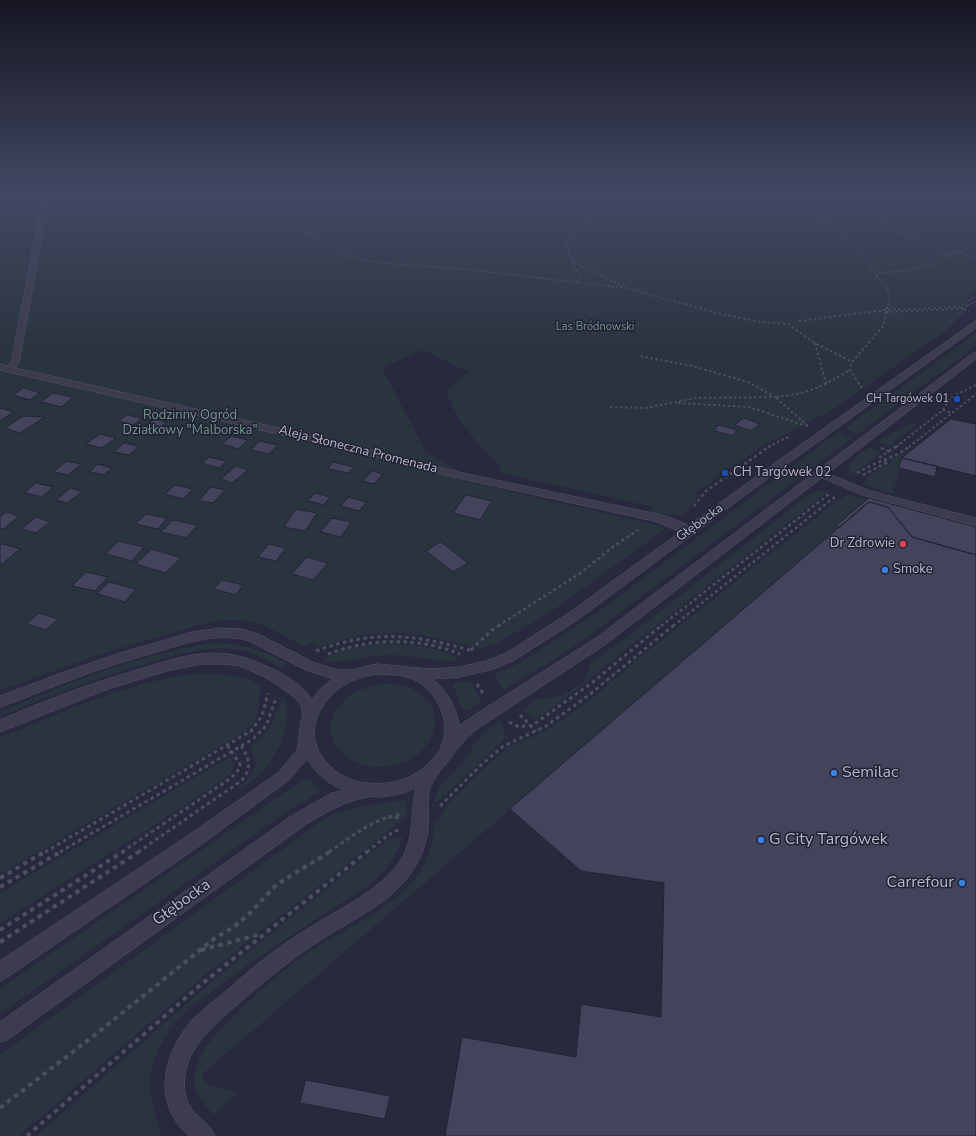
<!DOCTYPE html>
<meta charset="utf-8">
<style>
body{margin:0}
canvas{display:block;background:#28283e}
</style>
<canvas width="976" height="1136"></canvas>
<script>
const g = document.querySelector('canvas').getContext('2d');
g.lineJoin = 'round';
function fill(path, color) {
  g.fillStyle = color;
  g.fill(path, 'evenodd');
}
function stroke(path, color, width, dash) {
  g.strokeStyle = color;
  g.lineWidth = width;
  g.lineCap = dash ? 'butt' : 'round';
  g.setLineDash(dash || []);
  g.stroke(path);
}
function drawText(font, color, halo, rows, align = 'center') {
  g.font = font + ' "Nunito Sans",sans-serif';
  g.lineWidth = 3;
  g.setLineDash([]);
  g.textBaseline = 'middle';
  g.strokeStyle = halo;
  g.fillStyle = color;
  for (const [text, x, y, turn = 0] of rows) {
    g.save();
    g.translate(x, y);
    g.rotate((+turn || 0) * Math.PI / 180);
    g.textAlign = isNaN(turn) ? turn : align;
    if (halo) g.strokeText(text, 0, 0);
    g.fillText(text, 0, 0);
    g.restore();
  }
}
const green = new Path2D(`
 M 0,192 L 976,192 L 976,291 L 957,306 L 890,309 L 890,313 L 966,311 L 944,332 L 825,415 L 818,416 L 803,426 L 765,444 L 730,469 L 728,468 L 717,475 L 719,477 L 695,493 L 698,496 L 683,516 L 651,513 L 653,507 L 498,472 L 501,468 C 476,441 458,425 446,390 L 469,372 L 423,350 L 382,368 L 426,452 L 460,471 L 456,479 L 660,526 L 665,529 L 552,611 L 495,644 L 482,649 L 423,635 L 404,633 L 366,634 L 319,647 L 309,642 L 304,647 C 286,637 267,624 246,621 C 221,617 196,626 172,633 C 113,649 56,669 0,691 Z
 M 976,333 L 976,346 L 858,434 L 845,428 Z
 M 913,422 L 917,424 L 889,446 L 876,442 Z
 M 838,432 L 852,438 L 585,639 L 555,659 L 503,690 L 494,675 L 522,662 L 601,610 Z
 M 870,447 L 880,453 L 870,462 L 850,475 C 843,462 861,453 870,447 Z
 M 906,452 L 907,453 L 902,457 L 893,494 L 863,484 C 869,473 879,468 891,464 L 892,459 Z
 M 816,491 L 829,491 L 621,653 L 578,689 L 536,719 L 531,717 L 522,709 L 537,699 L 563,696 L 586,680 L 590,663 L 622,641 L 807,496 Z
 M 848,495 L 890,506 L 868,502 L 201,1075 L 209,1086 L 237,1092 L 214,1115 C 207,1107 198,1098 195,1088 C 193,1076 198,1060 204,1050 C 213,1036 226,1023 238,1012 C 263,987 290,964 320,945 C 350,926 386,911 410,885 C 427,866 433,846 434,821 L 438,820 L 447,805 L 483,769 L 509,747 L 549,729 L 594,697 L 634,662 L 838,500 Z
 M 214,643 C 245,644 259,649 287,663 L 281,668 C 268,661 255,652 239,650 C 202,644 166,658 132,668 C 87,682 42,698 0,717 L 1,711 C 70,683 140,653 214,643 Z
 M 393,644 C 407,644 453,649 459,661 C 435,662 412,655 387,655 C 365,656 345,665 323,660 C 343,647 369,645 393,644 Z
 M 193,674 C 217,673 242,674 262,686 C 259,694 260,702 258,711 C 257,723 245,731 236,737 L 0,874 L 0,738 C 61,713 127,682 193,674 Z
 M 470,681 L 482,702 L 466,711 L 462,708 L 453,686 L 456,683 Z
 M 381,684 C 459,681 447,767 378,767 C 346,767 316,737 339,706 C 349,693 365,687 381,684 Z
 M 283,695 C 295,721 279,755 260,774 C 254,780 247,784 240,789 L 239,787 C 247,781 257,771 255,760 C 254,755 251,752 250,747 L 265,734 L 271,726 Z
 M 501,721 L 505,734 L 502,742 L 440,800 L 433,803 L 440,786 L 462,763 L 477,740 L 485,731 Z
 M 230,757 L 235,766 L 228,776 L 170,815 L 0,923 L 0,893 Z
 M 308,779 L 320,790 L 319,793 L 295,806 L 0,1014 L 0,989 L 303,780 Z
 M 402,800 L 407,802 L 407,817 L 204,976 L 19,1136 L 0,1136 L 0,1055 L 324,819 C 349,806 374,805 402,800 Z
 M 403,837 C 396,858 384,872 368,886 C 318,918 267,950 219,986 C 204,998 185,1009 173,1025 C 163,1038 155,1055 151,1071 C 147,1094 155,1115 162,1136 L 36,1136 L 215,979 L 387,840 Z`);
const building = new Path2D(`
 M 24,388 L 40,393 L 30,400 L 13,395 Z
 M 53,393 L 73,397 L 62,407 L 41,402 Z
 M 0,408 L 14,412 L 0,421 Z
 M 127,415 L 142,418 L 133,425 L 119,421 Z
 M 24,416 L 45,417 L 20,433 L 5,428 Z
 M 744,418 L 760,424 L 751,431 L 735,425 Z
 M 155,419 L 167,422 L 157,430 L 145,426 Z
 M 951,419 L 976,424 L 976,476 L 902,458 Z
 M 718,425 L 737,430 L 733,436 L 715,431 Z
 M 100,434 L 116,438 L 102,448 L 86,444 Z
 M 232,436 L 248,440 L 238,449 L 222,444 Z
 M 260,441 L 278,445 L 269,454 L 251,450 Z
 M 124,443 L 139,446 L 129,455 L 114,452 Z
 M 209,457 L 226,461 L 219,468 L 202,463 Z
 M 902,458 L 937,466 L 935,477 L 899,468 Z
 M 67,461 L 81,464 L 68,475 L 54,472 Z
 M 333,462 L 354,467 L 348,473 L 328,469 Z
 M 98,464 L 112,468 L 104,475 L 90,472 Z
 M 236,466 L 248,470 L 232,483 L 221,479 Z
 M 372,471 L 383,474 L 374,484 L 363,481 Z
 M 36,483 L 53,487 L 42,497 L 25,493 Z
 M 175,485 L 193,489 L 183,499 L 165,494 Z
 M 211,487 L 225,490 L 213,503 L 199,501 Z
 M 71,488 L 82,492 L 67,503 L 56,500 Z
 M 315,493 L 330,497 L 324,505 L 308,501 Z
 M 466,495 L 492,501 L 480,520 L 453,513 Z
 M 349,497 L 367,502 L 359,511 L 341,506 Z
 M 869,498 L 976,527 L 976,555 L 912,537 L 888,507 L 869,502 L 839,528 L 836,526 Z
 M 869,502 L 888,507 L 912,537 L 976,555 L 976,1136 L 445,1136 L 462,1037 L 576,1057 L 581,1004 L 661,1017 L 664,883 L 581,871 L 510,809 Z
 M 296,509 L 317,513 L 305,531 L 284,527 Z
 M 6,512 L 19,516 L 4,529 L 0,528 L 0,517 Z
 M 146,514 L 167,518 L 158,529 L 136,524 Z
 M 36,517 L 50,522 L 36,533 L 22,529 Z
 M 332,518 L 351,522 L 341,537 L 321,532 Z
 M 173,520 L 198,525 L 186,538 L 161,532 Z
 M 118,541 L 144,547 L 132,561 L 106,554 Z
 M 441,542 L 468,563 L 453,572 L 426,551 Z
 M 3,544 L 20,549 L 2,564 L 0,564 L 0,546 Z
 M 269,544 L 286,548 L 276,561 L 258,557 Z
 M 152,549 L 181,558 L 165,573 L 136,564 Z
 M 307,557 L 328,563 L 313,580 L 292,574 Z
 M 86,572 L 108,577 L 95,591 L 72,586 Z
 M 222,580 L 243,585 L 236,595 L 214,589 Z
 M 109,582 L 136,589 L 125,602 L 97,594 Z
 M 39,613 L 58,619 L 46,630 L 27,624 Z
 M 306,1080 L 390,1096 L 385,1119 L 300,1103 Z`);
const pathFar4 = new Path2D(`
 M 288,192 L 297,225 L 324,244 L 349,256 L 380,263 L 453,268 L 626,288 L 688,305
 M 614,192 L 578,227 L 567,240 L 569,253 L 573,262 L 623,286
 M 793,192 L 803,205 L 812,213 L 829,222 L 869,263 L 876,276 L 887,287 L 890,302 L 888,305
 M 855,192 L 857,197 L 879,212 L 886,226 C 907,234 926,246 947,254
 M 857,197 L 947,205 L 976,213
 M 58,214 L 217,198
 M 958,253 L 976,257
 M 573,262 L 580,278 L 578,282
 M 876,276 L 880,273 L 910,270 L 937,263 L 949,255 L 976,245
 M 962,305 L 976,296
 M 968,305 L 976,301`);
const pathFar3 = new Path2D(`
 M 685,304 L 721,314 L 761,322 L 788,324 L 815,343 L 852,362
 M 959,307 L 969,311
 M 886,312 L 961,309 L 970,304
 M 799,321 L 886,310 L 959,307 L 963,304
 M 815,343 L 826,384
 M 862,388 L 850,370 L 852,362 L 884,325 L 886,310 L 889,304
 M 678,403 L 749,407 L 806,426
 M 610,407 L 646,408 L 696,398 L 775,397 L 748,382 L 692,366 L 640,356
 M 943,410 L 952,413
 M 808,426 L 775,397 C 809,394 821,387 850,370
 M 768,447 L 790,436
 M 896,447 L 943,410 L 948,401 L 955,395 L 976,385
 M 909,447 L 976,394`);
const pathFar2 = new Path2D(`
 M 881,448 L 890,452
 M 857,473 C 874,462 895,458 910,446
 M 863,475 L 888,462 L 880,457 L 897,446
 M 694,506 L 706,491 L 770,446
 M 498,626 L 582,572 L 614,546 L 638,530
 M 661,626 L 829,494
 M 673,626 L 836,496`);
const pathFar1 = new Path2D(`
 M 471,650 L 492,630 L 500,625
 M 316,651 C 373,630 409,634 467,649 L 473,652
 M 328,654 C 371,638 417,637 460,654
 M 477,684 L 484,695
 M 520,715 L 536,731
 M 509,722 L 519,727 L 533,725 L 593,682 L 662,625
 M 440,806 L 481,765 L 502,747 L 546,726 L 589,695 L 674,625
 M 388,817 L 401,818
 M 45,852 L 251,731 L 262,716 L 268,693
 M 60,852 L 253,739 L 266,726 L 276,698
 M 122,852 L 231,778 L 239,769 L 240,764 L 227,745
 M 138,852 L 241,781 C 252,769 250,759 241,746
 M 329,852 C 354,835 372,819 402,814
 M 367,852 L 388,835 L 400,829`);
const path = new Path2D(`
 M 0,878 L 46,851
 M 0,887 L 62,851
 M 0,930 L 124,851
 M 0,942 L 140,851
 M 201,950 L 261,934
 M 0,1108 L 96,1034 L 215,938 L 235,926 L 249,914 L 276,885 L 331,851
 M 27,1136 L 198,987 L 368,851`);
const service = new Path2D(`
 M 44,192 L 50,192 L 19,362 L 15,368 L 323,438 L 458,472 L 657,514 C 668,517 687,522 694,531 L 692,534 L 688,535 L 654,521 L 458,478 L 322,444 L 0,370 L 0,364 L 7,366 L 11,362 Z
 M 820,470 L 870,491 L 976,518 L 976,526 L 862,495 L 816,475 L 815,473 L 816,471 Z
 M 431,766 L 436,768 L 439,772 C 435,779 431,784 429,791 C 427,803 429,815 428,827 C 427,847 417,867 404,882 C 382,907 350,921 322,939 C 295,956 270,977 245,998 C 218,1022 178,1050 185,1093 C 188,1115 208,1119 215,1136 L 189,1136 C 151,1103 163,1054 192,1020 C 204,1008 218,998 231,987 C 252,968 274,950 298,935 C 329,914 367,899 392,871 C 425,835 401,803 426,768 Z`);
const tertiary = new Path2D(`
 M 976,321 L 976,328 L 783,467 L 576,621 L 516,659 L 494,669 L 460,677 L 432,679 C 447,690 457,708 459,726 L 476,714 L 596,638 L 973,353 L 976,352 L 976,359 L 606,644 L 474,731 C 455,747 446,771 424,784 C 412,791 395,796 381,797 C 377,797 372,796 368,797 C 344,801 325,813 305,825 L 7,1040 L 0,1042 L 0,1022 L 293,815 L 332,793 L 344,790 C 328,784 316,773 307,759 L 289,780 L 195,849 L 6,978 L 0,981 L 0,961 L 183,839 L 279,772 L 297,750 L 301,721 L 303,716 L 301,705 L 295,698 L 276,684 L 263,676 L 240,666 L 225,664 L 203,664 L 170,670 L 108,689 L 0,732 L 0,720 C 45,700 90,684 137,670 C 162,662 187,654 213,653 C 236,653 257,661 277,671 C 290,678 304,687 312,700 L 319,690 L 333,679 L 306,670 L 249,641 C 219,632 189,642 160,651 C 128,660 96,670 65,682 C 43,690 22,700 0,707 L 0,696 L 56,675 L 117,654 L 192,632 L 221,628 L 241,629 L 258,634 L 315,663 L 338,670 L 351,670 L 377,664 L 430,669 L 460,667 L 486,661 L 506,653 L 566,615 L 775,463 ZM 377,674 C 386,675 398,674 407,677 C 441,687 458,734 432,760 C 420,773 405,781 387,783 C 368,785 349,782 333,769 C 296,738 319,692 359,678 C 365,676 371,675 377,674 Z`);
const markers = [
 [957,399,4,"#1a4fb4"],
 [725,473,4,"#1a4fb4"],
 [903,544,4,"#e0444e"],
 [885,570,4,"#3f7fe0"],
 [834,773,4,"#3f7fe0"],
 [761,840,4,"#3f7fe0"],
 [962,883,4,"#3f7fe0"]
];
const farParknames = [
 ["Las Bródnowski",595,327]
];
const farPoinames = [
 ["CH Targówek 01",949,399]
];
const parkNames = [
 ["Rodzinny Ogród",190,416],
 ["Działkowy \"Malborska\"",190,431]
];
const streetNames = [
 ["Aleja Słoneczna Promenada",358,450,14],
 ["Głębocka",700,523,-36]
];
const poiNames = [
 ["CH Targówek 02",733,473],
 ["Dr Zdrowie",895,544,"right"],
 ["Smoke",893,570]
];
const nearPoinames = [
 ["Semilac",842,773],
 ["G City Targówek",769,840],
 ["Carrefour",954,883,"right"]
];
const nearStreetnames = [
 ["Głębocka",182,903,-36]
];
fill(green, '#2a343f');
fill(building, '#43435c');
stroke(building, '#232335', 1);
stroke(service, '#545466', 1);
stroke(tertiary, '#545466', 1);
stroke(pathFar4, '#48515c', 1.5, [2, 2]);
stroke(pathFar3, '#48515c', 2, [2.5, 2.5]);
stroke(pathFar2, '#48515c', 2.5, [3, 3]);
stroke(pathFar1, '#48515c', 3, [3.5, 3.5]);
stroke(path, '#48515c', 4, [4.5, 4.5]);
fill(service, '#3c3c4e');
fill(tertiary, '#3c3c4e');
const sky = g.createLinearGradient(0, 0, 0, 351);
sky.addColorStop(0, '#161622');
sky.addColorStop(0.55, '#424863');
sky.addColorStop(1, '#42486300');
g.fillStyle = sky;
g.fillRect(0, 0, 976, 351);
for (const [x, y, r, color] of markers) {
  const dot = new Path2D();
  dot.arc(x, y, r, 0, 2 * Math.PI);
  g.fillStyle = color;
  g.fill(dot);
  stroke(dot, '#212134', 1.5);
}
drawText('11px', '#72978a', '#212134', farParknames);
drawText('11px', '#b9b8c9', '#212134', farPoinames, 'right');
drawText('13px', '#72978a', '#212134', parkNames);
drawText('13px', '#b9b8c9', '#212134', streetNames);
drawText('13px', '#b9b8c9', '#212134', poiNames, 'left');
drawText('16px', '#b9b8c9', '#212134', nearPoinames, 'left');
drawText('16px', '#b9b8c9', '#212134', nearStreetnames);
</script>
